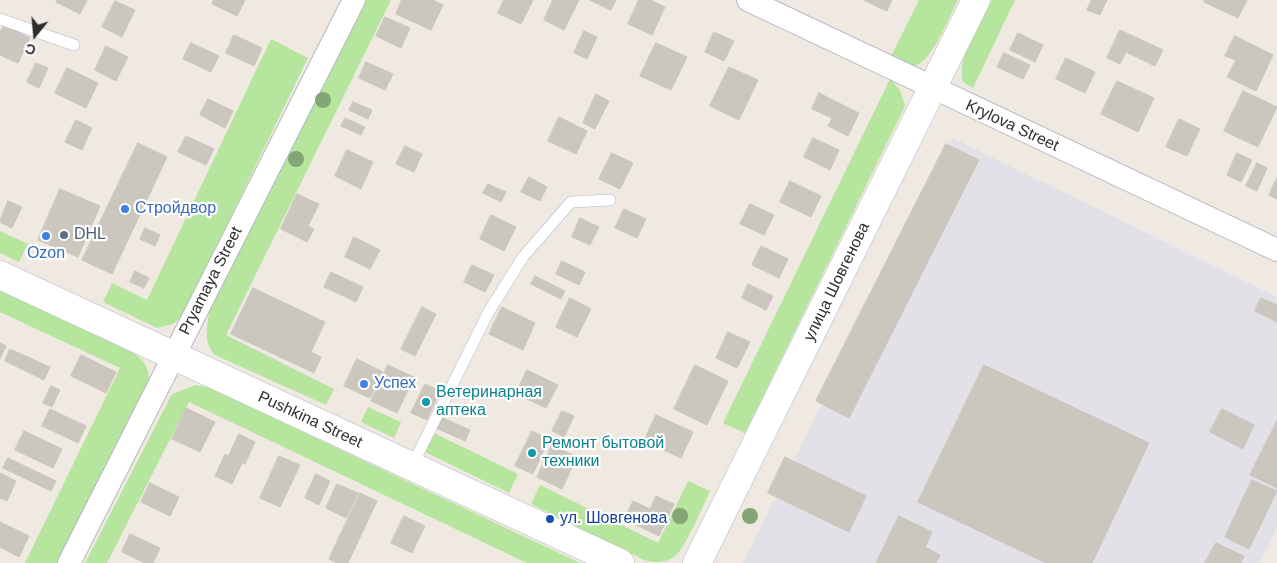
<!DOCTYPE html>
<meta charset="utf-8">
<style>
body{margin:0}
#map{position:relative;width:1277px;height:563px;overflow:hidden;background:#efe9e1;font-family:Arial,sans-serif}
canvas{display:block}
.north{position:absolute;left:10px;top:10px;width:50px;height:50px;-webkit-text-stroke:4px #fff;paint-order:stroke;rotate:197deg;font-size:14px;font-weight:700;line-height:20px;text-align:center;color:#2e2e2e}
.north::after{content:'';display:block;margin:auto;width:18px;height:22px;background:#2e2e2e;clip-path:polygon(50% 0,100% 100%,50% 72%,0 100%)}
</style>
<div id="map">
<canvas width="1277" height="563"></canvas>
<div class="north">С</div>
</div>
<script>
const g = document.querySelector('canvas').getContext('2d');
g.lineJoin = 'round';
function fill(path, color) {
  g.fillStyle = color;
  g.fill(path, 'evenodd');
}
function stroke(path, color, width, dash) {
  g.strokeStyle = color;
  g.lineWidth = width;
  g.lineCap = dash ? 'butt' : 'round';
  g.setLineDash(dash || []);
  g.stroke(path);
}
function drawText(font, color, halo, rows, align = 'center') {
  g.font = font + ' Arial,sans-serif';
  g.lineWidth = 4.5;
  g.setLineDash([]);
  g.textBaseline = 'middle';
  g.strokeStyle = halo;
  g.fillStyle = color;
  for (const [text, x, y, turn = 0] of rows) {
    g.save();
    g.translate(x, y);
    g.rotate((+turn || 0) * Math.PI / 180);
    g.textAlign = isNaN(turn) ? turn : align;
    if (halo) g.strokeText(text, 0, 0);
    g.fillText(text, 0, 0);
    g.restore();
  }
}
const industrial = new Path2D(`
 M 953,138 L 1277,297 L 1277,528 L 1260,563 L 743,563 Z`);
const green = new Path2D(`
 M 362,0 L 391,0 L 226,335 L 334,389 L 326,405 L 215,355 C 202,342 208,323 210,307 Z
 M 919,0 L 958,0 C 950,15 931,65 913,66 C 906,66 897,61 890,58 Z
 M 992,0 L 1015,0 L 973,88 L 963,82 C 956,56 980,24 992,0 Z
 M 271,39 L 308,58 L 182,317 L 173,324 L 157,328 L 103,302 L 112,283 L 147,300 Z
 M 890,79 L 900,90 L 905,106 L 745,433 L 723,423 Z
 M 0,231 L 28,244 L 19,262 L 0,253 Z
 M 0,289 L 132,352 C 144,360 149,367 149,382 L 59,563 L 25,563 L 120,368 L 0,312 Z
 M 196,385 L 210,388 L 580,563 L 527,563 L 189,402 L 107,563 L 85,563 L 172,394 Z
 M 368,407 L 401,422 L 394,438 L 361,422 Z
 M 434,433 L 518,474 L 509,493 L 425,452 Z
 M 688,481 L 710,491 C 704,504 684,551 674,557 C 664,563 655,563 644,560 L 531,504 L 540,485 L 658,543 Z`);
const building = new Path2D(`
 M 57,0 L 87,0 L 80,14 L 56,2 Z
 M 214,0 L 245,0 L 237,16 L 212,4 Z
 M 402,0 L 433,0 L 443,5 L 431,30 L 396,14 Z
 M 504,0 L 533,0 L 521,24 L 498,13 Z
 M 553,0 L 579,0 L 564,30 L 544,20 Z
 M 590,0 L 616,0 L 611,10 Z
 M 639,0 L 650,0 L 665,7 L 652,35 L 628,24 Z
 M 864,0 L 892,0 L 887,11 Z
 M 1092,0 L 1107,0 L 1100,15 L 1087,10 Z
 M 1205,0 L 1247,0 L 1238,18 L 1204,2 Z
 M 115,1 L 135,10 L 122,37 L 102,27 Z
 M 385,17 L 410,28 L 401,48 L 376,36 Z
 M 4,25 L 30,38 L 18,63 L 0,55 L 0,33 Z
 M 1120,30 L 1163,50 L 1155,66 L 1126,52 L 1120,64 L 1107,58 Z
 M 584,31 L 597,37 L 587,59 L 574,53 Z
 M 714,32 L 734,41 L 724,61 L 705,52 Z
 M 1018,33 L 1043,45 L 1035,62 L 1010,50 Z
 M 234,35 L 262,48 L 254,66 L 226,53 Z
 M 1235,36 L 1273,55 L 1256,91 L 1227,77 L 1236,60 L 1225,56 Z
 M 191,43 L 219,56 L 211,72 L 183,59 Z
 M 656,43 L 687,57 L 671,90 L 640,76 Z
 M 106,46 L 128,57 L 116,81 L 95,70 Z
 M 1004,53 L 1030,65 L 1023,79 L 997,67 Z
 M 1066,58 L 1095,72 L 1085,93 L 1056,79 Z
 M 366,62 L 393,74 L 385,90 L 359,78 Z
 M 36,63 L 48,68 L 39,88 L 27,82 Z
 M 729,67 L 758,80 L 739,120 L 710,106 Z
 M 67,68 L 98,83 L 86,108 L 55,93 Z
 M 1117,81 L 1154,98 L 1138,132 L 1101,114 Z
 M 1243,91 L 1277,107 L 1258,147 L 1224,131 Z
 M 819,93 L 859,113 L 848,136 L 828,126 L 832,118 L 812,109 Z
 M 596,94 L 609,101 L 595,129 L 583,123 Z
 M 208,99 L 233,111 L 225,128 L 200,115 Z
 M 353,102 L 372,110 L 368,119 L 349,110 Z
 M 559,117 L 587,131 L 576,154 L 548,141 Z
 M 345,118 L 365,127 L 361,135 L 341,126 Z
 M 1179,119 L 1200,129 L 1187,156 L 1166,147 Z
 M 76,120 L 92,128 L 82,150 L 65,142 Z
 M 186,136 L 214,149 L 206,165 L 178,152 Z
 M 813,138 L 839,150 L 830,170 L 804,157 Z
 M 138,143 L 167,157 L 112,274 L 82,260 Z
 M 946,144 L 979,160 L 849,418 L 816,401 Z
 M 405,146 L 422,154 L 414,172 L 396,164 Z
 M 347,150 L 373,162 L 361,189 L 335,176 Z
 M 612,153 L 633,163 L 620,189 L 599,179 Z
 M 1237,153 L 1252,160 L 1241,182 L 1227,175 Z
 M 1257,163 L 1267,168 L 1257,191 L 1246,186 Z
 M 529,177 L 547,187 L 540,201 L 521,192 Z
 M 1277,178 L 1277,199 L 1269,195 Z
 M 790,181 L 821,196 L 811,217 L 780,202 Z
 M 488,184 L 506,192 L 501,202 L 483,193 Z
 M 60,189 L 100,206 L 78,257 L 38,240 Z
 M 297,194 L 319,204 L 308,226 L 314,229 L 307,242 L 281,229 Z
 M 8,201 L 22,207 L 12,228 L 0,222 Z
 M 750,204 L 774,215 L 764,235 L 740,224 Z
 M 624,209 L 646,219 L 637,238 L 615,228 Z
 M 491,215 L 516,227 L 504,251 L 480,239 Z
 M 580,218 L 599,227 L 590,245 L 572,237 Z
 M 145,228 L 160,235 L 155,246 L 140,239 Z
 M 354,237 L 380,250 L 370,269 L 345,257 Z
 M 761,246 L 788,259 L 779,278 L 752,265 Z
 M 562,261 L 585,272 L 579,285 L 556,274 Z
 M 472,265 L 494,275 L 485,292 L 464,282 Z
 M 135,271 L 149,278 L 144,288 L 130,282 Z
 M 331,272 L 363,287 L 356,302 L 324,287 Z
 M 535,276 L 565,291 L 561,299 L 531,284 Z
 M 748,284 L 773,296 L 766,310 L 742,298 Z
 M 253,288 L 325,322 L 311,352 L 321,357 L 314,373 L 231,334 Z
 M 570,298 L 591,309 L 577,337 L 556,327 Z
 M 1261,298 L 1277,305 L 1277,322 L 1255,311 Z
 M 422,307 L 436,314 L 415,356 L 401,349 Z
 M 502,307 L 535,323 L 523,350 L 489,334 Z
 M 728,332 L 750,342 L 737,368 L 716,358 Z
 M 0,343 L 6,346 L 0,359 Z
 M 10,349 L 50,367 L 44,380 L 5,361 Z
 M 81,355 L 116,372 L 106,393 L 71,376 Z
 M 357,359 L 383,372 L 370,398 L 344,386 Z
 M 388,365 L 414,377 L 397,413 L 371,401 Z
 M 695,365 L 728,381 L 707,425 L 674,409 Z
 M 984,365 L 1149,443 L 1092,563 L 1046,563 L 918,502 Z
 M 527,370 L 558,385 L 546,408 L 516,394 Z
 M 425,384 L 440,391 L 427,420 L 411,413 Z
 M 51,386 L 60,390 L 52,407 L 43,403 Z
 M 186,408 L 215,422 L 200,452 L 172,439 Z
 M 50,409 L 86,426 L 78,443 L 42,426 Z
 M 1222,409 L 1254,425 L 1243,449 L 1210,432 Z
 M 562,411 L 574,416 L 564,437 L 552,431 Z
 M 656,415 L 693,432 L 681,458 L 644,441 Z
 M 441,417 L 470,430 L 465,441 L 436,428 Z
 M 1277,421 L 1277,488 L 1250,475 Z
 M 24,431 L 62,449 L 53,468 L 15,450 Z
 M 532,431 L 549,439 L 533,474 L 515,466 Z
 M 239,434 L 255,442 L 245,464 L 242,463 L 232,484 L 215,476 L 225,454 L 228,456 Z
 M 552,445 L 577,457 L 562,489 L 537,477 Z
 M 279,456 L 300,465 L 280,507 L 260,498 Z
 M 785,457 L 866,496 L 849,532 L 768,493 Z
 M 8,458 L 56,481 L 51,491 L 3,468 Z
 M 0,473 L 16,481 L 7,501 L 0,498 Z
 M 316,474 L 330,481 L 319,505 L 305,498 Z
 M 1252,480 L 1277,491 L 1249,549 L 1225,537 Z
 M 150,483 L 179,497 L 170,516 L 141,502 Z
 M 337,484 L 358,493 L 346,518 L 326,508 Z
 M 360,493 L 377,501 L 348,563 L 337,563 L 329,559 Z
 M 656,496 L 674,504 L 659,536 L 624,519 L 633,501 L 650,509 Z
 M 404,516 L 425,526 L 412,553 L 391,543 Z
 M 899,516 L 932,532 L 925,547 L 940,555 L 936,563 L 876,563 Z
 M 0,522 L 29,536 L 19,557 L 0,547 Z
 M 130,534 L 160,548 L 153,563 L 145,563 L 122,552 Z
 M 1216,543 L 1244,556 L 1241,563 L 1205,563 Z`);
const lane = new Path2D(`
 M 0,19 L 74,45
 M 412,466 L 488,313 L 523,257 L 571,202 L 610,200`);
const street = new Path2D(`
 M 748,0 L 1277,250
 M 69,563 L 354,0`);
const secondary = new Path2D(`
 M 0,275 L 620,563
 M 697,563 L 976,0`);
const trees = [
 [323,100],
 [296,159],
 [680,516],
 [750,516]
];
const markers = [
 [125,209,5,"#3f7fe0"],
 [64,235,5,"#5c6f8a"],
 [46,236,5,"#3f7fe0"],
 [364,384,5,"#3f7fe0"],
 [426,402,5,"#0f9aa8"],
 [532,453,5,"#0f9aa8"],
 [550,519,5,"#1a4fb4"]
];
const streetNames = [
 ["Krylova Street",1012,126,25],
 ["Pryamaya Street",211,281,-63],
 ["улица Шовгенова",837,282,-64],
 ["Pushkina Street",310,420,25]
];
const shopNames = [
 ["Стройдвор",135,209],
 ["Ozon",46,254,"center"],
 ["Успех",374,384]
];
const serviceNames = [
 ["DHL",74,235]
];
const cultureNames = [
 ["Ветеринарная",436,393],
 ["аптека",436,411],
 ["Ремонт бытовой",542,444],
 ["техники",542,462]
];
const transitNames = [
 ["ул. Шовгенова",560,519]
];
fill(industrial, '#e3e1e8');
fill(green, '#b6e59e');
fill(building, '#cbc7bf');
stroke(building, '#cbc5ba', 1);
stroke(lane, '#b4b7c1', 12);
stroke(street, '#b4b7c1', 24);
stroke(secondary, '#b4b7c1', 29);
stroke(lane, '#fff', 11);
stroke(street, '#fff', 22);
stroke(secondary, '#fff', 28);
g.fillStyle = '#84a574';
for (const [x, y] of trees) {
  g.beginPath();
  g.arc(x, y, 8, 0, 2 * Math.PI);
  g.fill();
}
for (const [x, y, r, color] of markers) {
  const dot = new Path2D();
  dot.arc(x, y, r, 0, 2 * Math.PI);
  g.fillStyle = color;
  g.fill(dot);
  stroke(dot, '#fff', 2);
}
drawText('16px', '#2e2e2e', '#fff', streetNames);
drawText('16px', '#366cbe', '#fff', shopNames, 'left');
drawText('16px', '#4e5e75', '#fff', serviceNames, 'left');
drawText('16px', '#0d838f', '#fff', cultureNames, 'left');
drawText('16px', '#164399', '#fff', transitNames, 'left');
</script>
